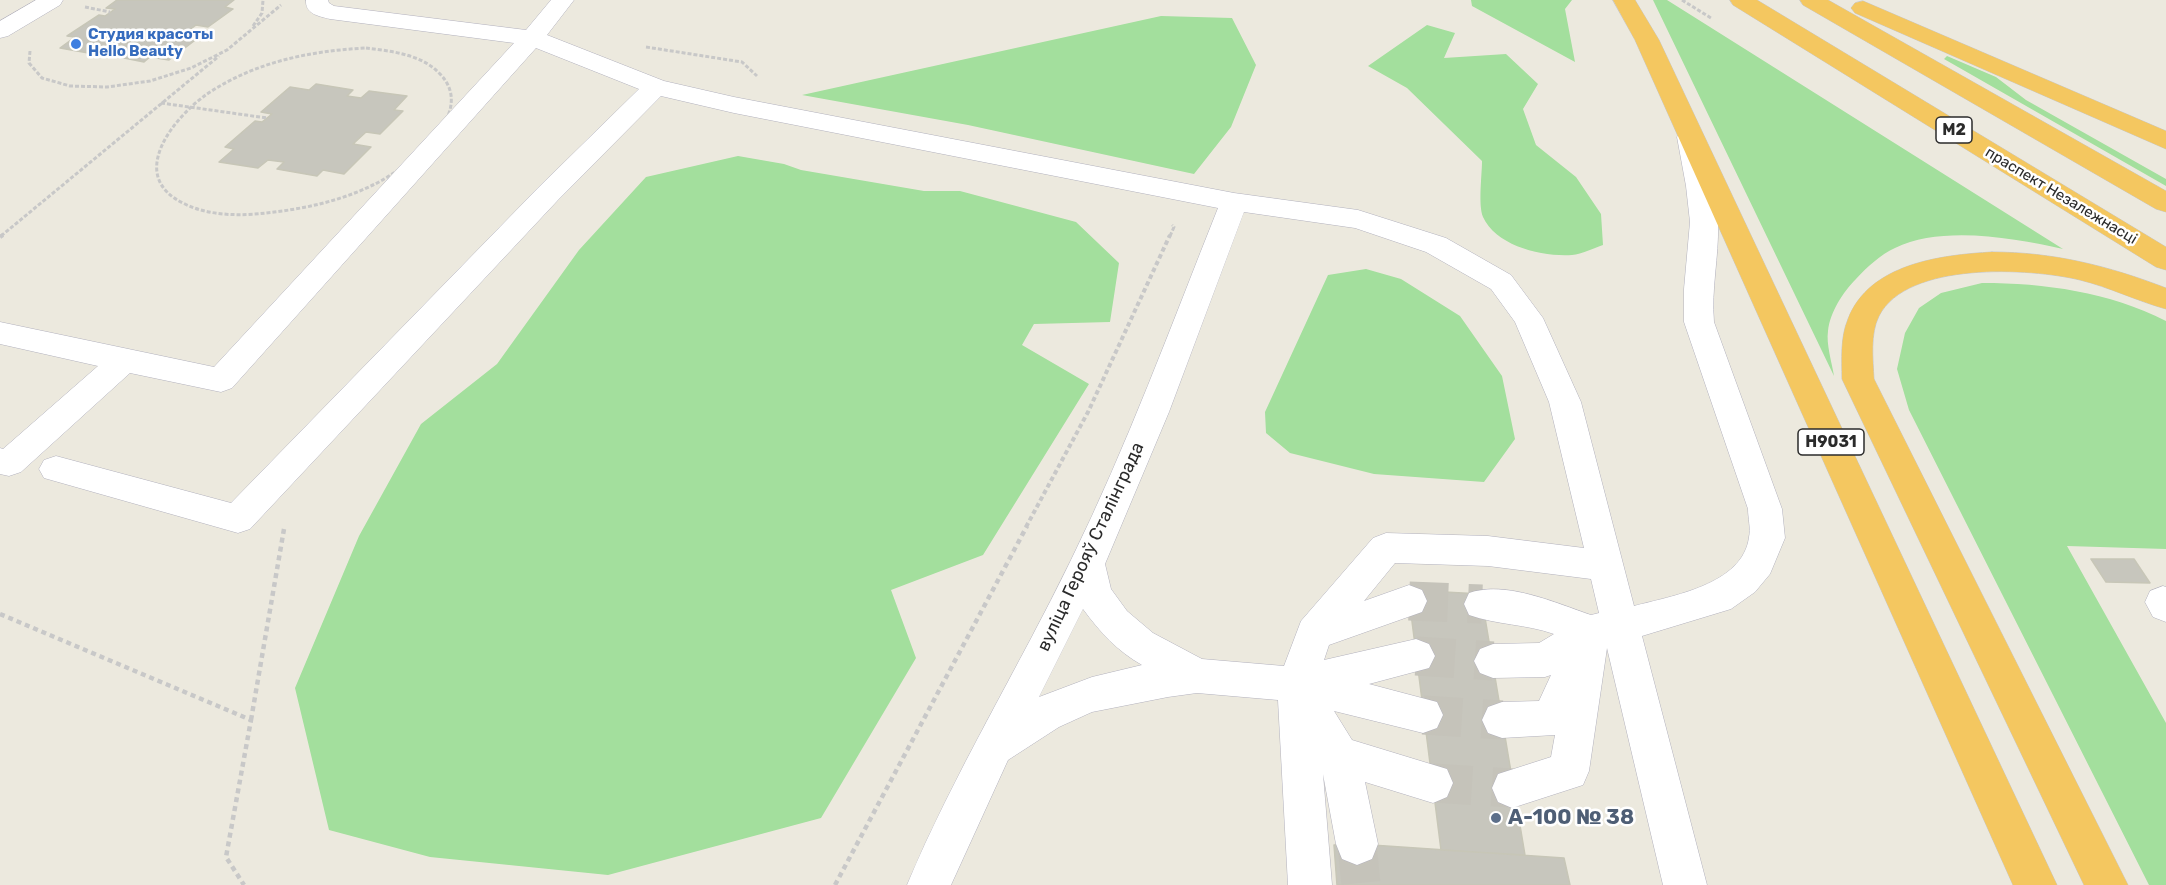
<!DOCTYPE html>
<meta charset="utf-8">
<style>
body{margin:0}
canvas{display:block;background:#ece9de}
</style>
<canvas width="2166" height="885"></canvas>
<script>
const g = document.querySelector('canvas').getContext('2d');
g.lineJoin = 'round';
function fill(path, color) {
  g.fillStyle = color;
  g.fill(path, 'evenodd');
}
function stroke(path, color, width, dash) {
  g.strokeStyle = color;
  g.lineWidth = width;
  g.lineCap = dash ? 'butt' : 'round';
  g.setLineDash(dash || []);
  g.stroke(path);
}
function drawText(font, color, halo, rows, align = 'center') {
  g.font = font + ' Rubik,sans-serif';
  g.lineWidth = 5;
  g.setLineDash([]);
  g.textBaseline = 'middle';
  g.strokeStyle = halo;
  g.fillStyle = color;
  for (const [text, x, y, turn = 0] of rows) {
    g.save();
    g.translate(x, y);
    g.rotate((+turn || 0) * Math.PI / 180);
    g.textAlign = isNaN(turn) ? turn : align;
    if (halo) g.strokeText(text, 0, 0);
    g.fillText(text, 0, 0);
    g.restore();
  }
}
const green = new Path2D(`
 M 1471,0 L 1572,0 L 1565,9 L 1575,62 L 1472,6 Z
 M 1653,0 L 1667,0 L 2063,249 C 2014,238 1942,225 1895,248 C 1880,255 1867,267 1856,279 C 1843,292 1830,312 1828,331 C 1826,344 1832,363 1834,376 Z
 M 1161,16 L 1232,18 L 1256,65 L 1231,127 L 1194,174 L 968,125 L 802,95 Z
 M 1427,25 L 1455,33 L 1444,58 L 1506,54 L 1538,84 L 1523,109 L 1536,145 L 1576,177 L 1601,214 L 1603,245 C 1594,248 1582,254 1572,255 C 1542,257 1496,246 1483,217 C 1478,205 1482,175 1482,161 L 1407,88 L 1368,66 Z
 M 1947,56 L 1996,77 L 2026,100 L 2166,179 L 2166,186 L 1944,59 Z
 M 738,156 L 784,164 L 801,170 L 924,191 L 960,191 L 1076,222 L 1119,263 L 1110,322 L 1034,324 L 1022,345 L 1089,384 L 983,555 L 891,590 L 916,658 L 821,818 L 608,875 L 430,857 L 329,830 L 295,688 L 359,536 L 421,424 L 497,364 L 579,250 L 646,177 Z
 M 1366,269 L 1401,279 L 1460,316 L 1502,376 L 1515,439 L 1484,482 L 1374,474 L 1290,453 L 1266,433 L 1265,412 L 1328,275 Z
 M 1982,283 C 2045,283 2109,292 2166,321 L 2166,549 L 2067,546 L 2166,723 L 2166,885 L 2149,885 L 1909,410 L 1897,369 L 1905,333 L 1919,308 L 1941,293 Z`);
const building = new Path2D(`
 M 117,0 L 234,0 L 225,7 L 233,9 L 208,27 L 196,25 L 183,35 L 198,38 L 169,60 L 150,57 L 144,62 L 109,55 L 118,49 L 104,47 L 94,54 L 60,48 L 75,37 L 67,36 L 99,15 L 105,16 L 115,9 L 106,8 Z
 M 316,84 L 353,90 L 347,96 L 361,98 L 369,91 L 407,96 L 394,110 L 403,111 L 380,134 L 366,132 L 353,144 L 371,147 L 344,174 L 323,170 L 317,176 L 277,169 L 284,162 L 268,160 L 258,168 L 219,162 L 234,149 L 225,147 L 255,121 L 262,122 L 272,114 L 261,112 L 290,87 L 309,90 Z
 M 2091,559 L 2134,559 L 2150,583 L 2106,582 Z
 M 1408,590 L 1481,594 L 1525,855 L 1441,850 Z
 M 1357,844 L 1564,858 L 1570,885 L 1337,885 L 1334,845 Z`);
const minorTunnel = new Path2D(`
 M 1409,601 L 1482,604
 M 1416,656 L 1493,661
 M 1423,715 L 1502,720
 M 1433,783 L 1512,788
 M 1357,844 L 1361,885`);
const pathFar2 = new Path2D(`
 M 1682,0 L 1711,18
 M 85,7 L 110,12
 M 253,26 L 262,13 L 263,0
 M 646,47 L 742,62 L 757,76
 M 366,48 C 390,51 420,54 438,72 C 481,112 409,167 375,184 C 341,201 304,209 266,213 C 240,216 209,216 185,204 C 126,177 172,119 207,94 C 255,62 309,51 366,48 Z
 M 30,51 L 29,63 L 42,78 L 70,86 L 107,87 L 150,81 L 191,68 L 227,50 L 281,5
 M 161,103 L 267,118
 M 1,236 L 219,56
 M 1170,236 L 1174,227 L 1172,225`);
const pathFar1 = new Path2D(`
 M 0,237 L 3,235
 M 1026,527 L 1088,412 L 1170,235`);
const path = new Path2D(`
 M 0,614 L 251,720 L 226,857 L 244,885
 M 251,720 L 284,529
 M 835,885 L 1027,526`);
const minor = new Path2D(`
 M 36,0 L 63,0 L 60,5 L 8,36 L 0,38 L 0,21 Z
 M 306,0 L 328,0 L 329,3 L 334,6 L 526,30 L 551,0 L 574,0 L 547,35 L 664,81 L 734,97 L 1234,193 L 1358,210 L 1446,238 L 1511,275 L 1543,318 L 1581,402 L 1634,606 C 1671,596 1743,585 1749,537 C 1751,529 1748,518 1748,509 L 1684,322 L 1684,289 L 1690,222 L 1686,186 L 1677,137 L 1681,131 L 1690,129 L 1699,131 L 1703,137 C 1709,166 1718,195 1718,224 C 1719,257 1711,289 1714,322 L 1782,509 L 1785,538 L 1770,574 L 1755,592 L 1731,609 L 1642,636 L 1707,885 L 1663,885 L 1607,648 L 1589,771 L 1583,785 L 1512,808 L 1498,802 L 1492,788 L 1498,774 L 1551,757 L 1555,735 L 1502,738 L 1488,733 L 1482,720 L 1488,707 L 1502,702 L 1539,701 L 1551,675 L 1545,677 L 1493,678 L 1480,673 L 1474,661 L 1480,649 L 1493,644 L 1539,643 L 1554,634 C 1526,624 1497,625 1469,615 L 1464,604 L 1469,593 C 1505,580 1556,603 1591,615 L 1599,613 L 1591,579 L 1488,566 L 1395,563 L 1364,601 L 1409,585 L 1422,590 L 1427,601 L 1422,612 L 1329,645 L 1324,660 L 1416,639 L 1429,644 L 1435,656 L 1429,668 L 1369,684 L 1437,702 L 1443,715 L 1437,728 L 1423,733 L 1334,711 L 1352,740 L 1447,769 L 1453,783 L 1447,797 L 1433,803 L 1365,782 L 1378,844 L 1372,859 L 1357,865 L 1342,859 L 1336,844 L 1323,774 L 1332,885 L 1288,885 L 1278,700 L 1197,693 L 1168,697 L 1092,712 L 1059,727 L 1008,760 L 951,885 L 907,885 C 954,773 1018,669 1071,560 C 1127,446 1171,326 1218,208 L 734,113 L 661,96 L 558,200 L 250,529 L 238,533 L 44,478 L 39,469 L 44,460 L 56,456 L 231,503 L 538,188 L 639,89 L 536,48 L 232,388 L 221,392 L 130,373 L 21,472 L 9,476 L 0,474 L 0,448 L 3,449 L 98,366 L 0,344 L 0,322 L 214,367 L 514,43 L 330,19 C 318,16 305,14 306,0 ZM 1244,212 L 1355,228 L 1426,252 L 1491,289 L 1515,322 L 1549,402 L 1584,548 L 1488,536 L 1386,533 L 1373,538 L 1301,621 L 1284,666 L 1202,659 L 1153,633 L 1127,611 L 1111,589 L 1105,564 L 1169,412 ZM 1083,609 C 1100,632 1117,651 1142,665 L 1092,677 L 1039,697 Z
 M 2163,586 L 2166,587 L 2166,622 L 2153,617 L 2145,602 L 2150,591 Z`);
const highway = new Path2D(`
 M 1613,0 L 1635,0 L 1659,40 L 2057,885 L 2013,885 L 1635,40 Z
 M 1730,0 L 1757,0 L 2166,247 L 2166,270 L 2156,267 L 1733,5 Z
 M 1800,0 L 1828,0 L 2166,191 L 2166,212 L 2156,209 L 1803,5 Z
 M 1863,1 L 2166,131 L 2166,149 L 1855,13 L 1851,8 L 1855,3 Z
 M 1992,252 C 2053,252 2109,266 2166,288 L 2166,309 C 2137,301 2109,287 2080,280 C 2030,268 1907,261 1879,316 C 1870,334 1873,359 1874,379 L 2128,885 L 2084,885 L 1842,379 C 1842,359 1840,338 1848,319 C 1869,264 1940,255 1992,252 Z`);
const markers = [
 [76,44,6,"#3f7fe0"],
 [1496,818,6,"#5c6f8a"]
];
const farShopnames = [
 ["Студия красоты",88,35],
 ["Hello Beauty",88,52]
];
const farStreetnames = [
 ["праспект Незалежнасці",2061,196,31]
];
const shields = [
 [1954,130,36],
 [1831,442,66]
];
const shieldNames = [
 ["М2",1954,130],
 ["Н9031",1831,442]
];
const streetNames = [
 ["вуліца Герояў Сталінграда",1091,547,-65]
];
const nearServicenames = [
 ["А-100 № 38",1508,818]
];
fill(green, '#a3df9d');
fill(building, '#c7c6bd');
stroke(building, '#c7c6b7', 1.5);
stroke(minorTunnel, '#c5c3ba', 39, [39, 20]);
stroke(minor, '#b2b1bd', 1);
stroke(highway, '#c8c8c8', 1);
stroke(pathFar2, '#c8c8c8', 3, [4, 2]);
stroke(pathFar1, '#c8c8c8', 4, [4.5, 3]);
stroke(path, '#c8c8c8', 4.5, [5, 4]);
fill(minor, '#fff');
fill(highway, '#f4c760');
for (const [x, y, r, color] of markers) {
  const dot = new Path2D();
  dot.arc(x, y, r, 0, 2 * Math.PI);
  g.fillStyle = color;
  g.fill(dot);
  stroke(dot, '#fff', 2);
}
drawText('bold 15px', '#366cbe', '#fff', farShopnames, 'left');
drawText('15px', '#2b2b2b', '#fff', farStreetnames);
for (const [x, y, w] of shields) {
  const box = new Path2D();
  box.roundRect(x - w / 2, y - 13, w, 26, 4.5);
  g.fillStyle = '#fff';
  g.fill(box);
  stroke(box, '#2b2b2b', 1.5);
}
drawText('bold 16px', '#2b2b2b', null, shieldNames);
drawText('18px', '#2b2b2b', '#fff', streetNames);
drawText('bold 21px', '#4e5e75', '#fff', nearServicenames, 'left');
</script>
